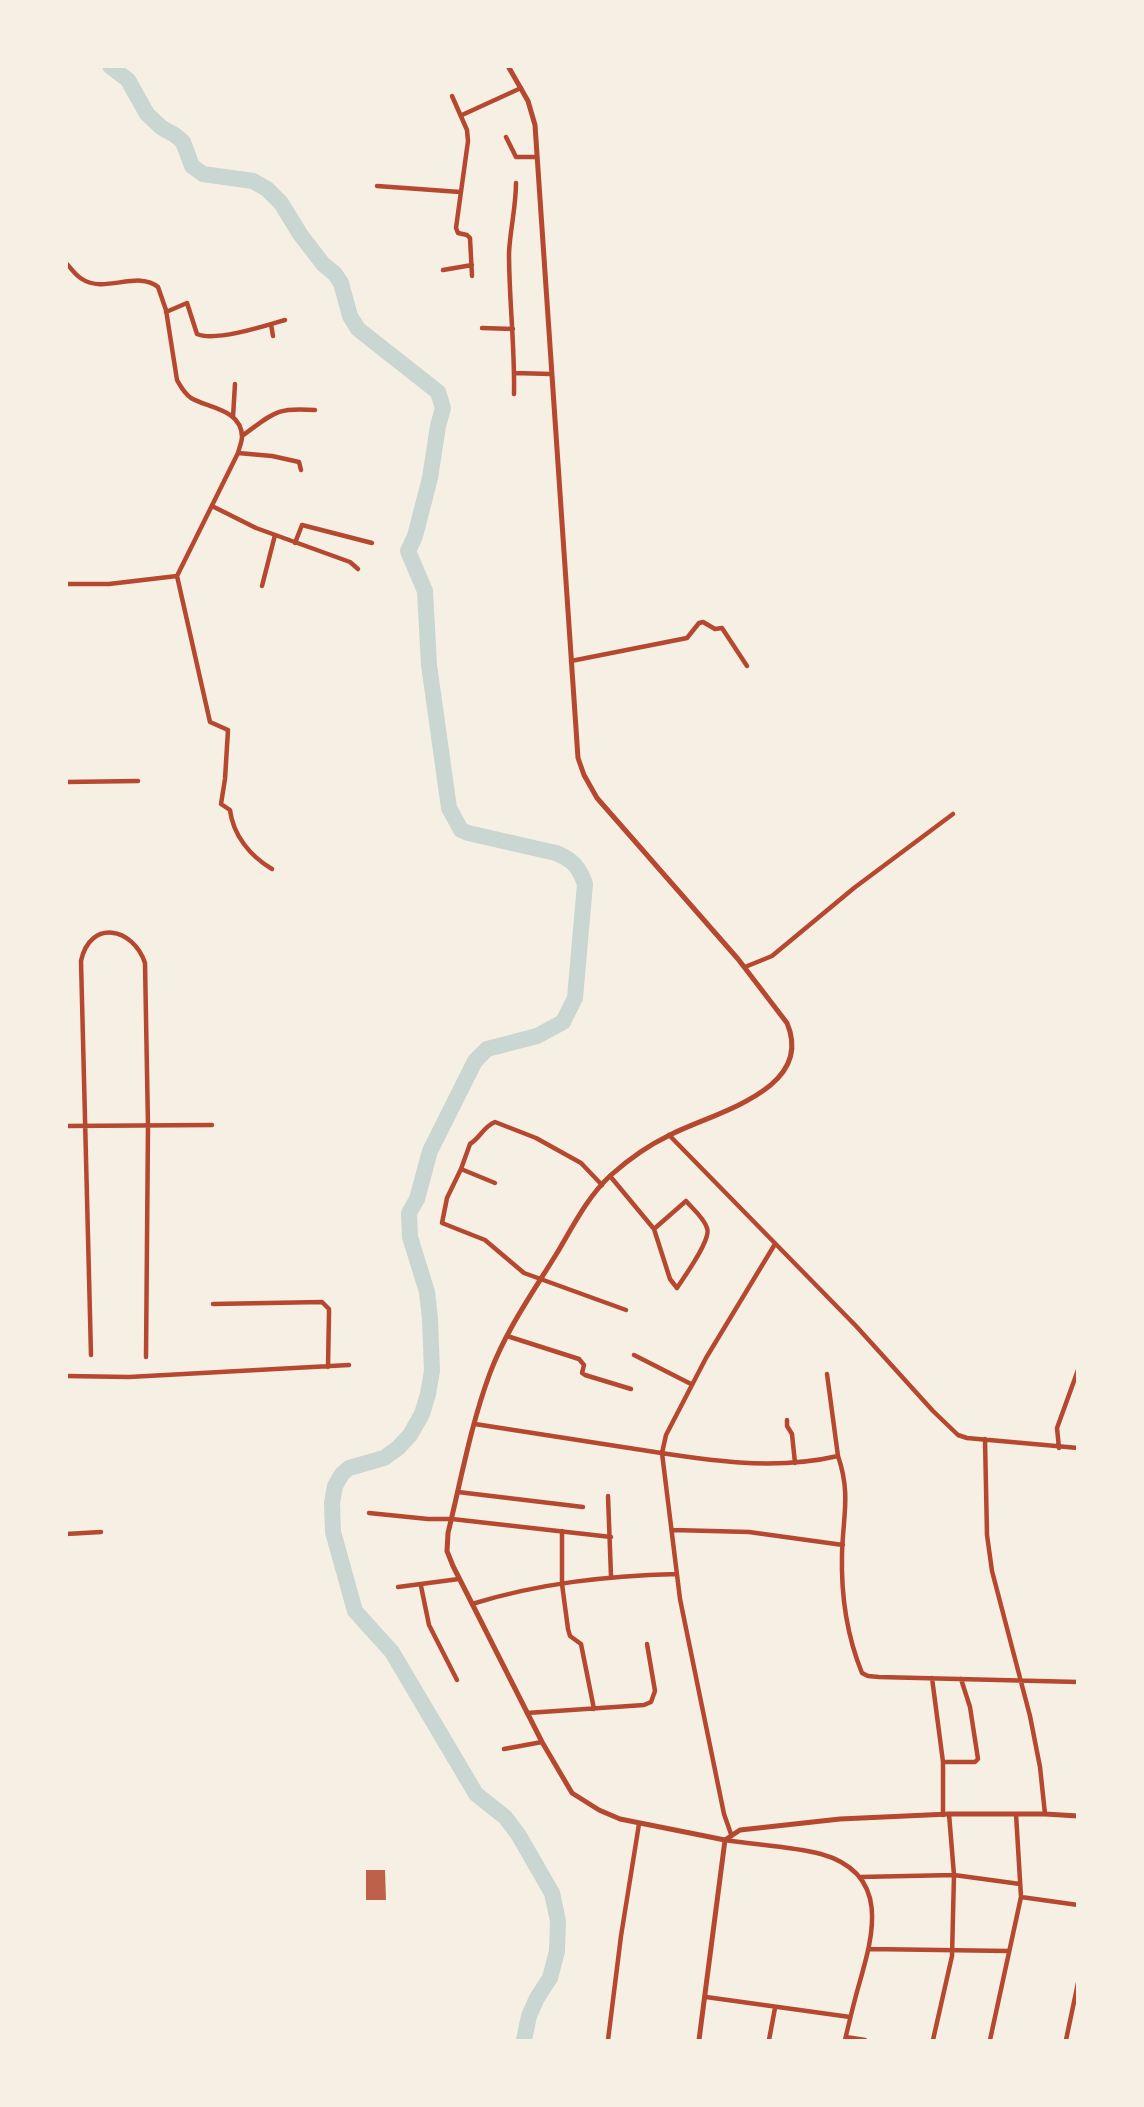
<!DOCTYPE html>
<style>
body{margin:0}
#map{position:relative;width:1144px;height:2107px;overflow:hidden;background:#f6efe4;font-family:"Varela Round",sans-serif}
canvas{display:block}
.frame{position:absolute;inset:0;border:68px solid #f6efe4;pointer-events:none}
</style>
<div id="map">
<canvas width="1144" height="2107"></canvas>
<div class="frame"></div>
</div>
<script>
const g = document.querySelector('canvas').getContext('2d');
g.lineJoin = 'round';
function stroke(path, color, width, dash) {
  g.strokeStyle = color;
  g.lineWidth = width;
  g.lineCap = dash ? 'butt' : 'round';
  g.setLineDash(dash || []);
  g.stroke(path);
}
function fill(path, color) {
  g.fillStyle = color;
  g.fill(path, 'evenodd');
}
const river = new Path2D(`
 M 110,66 L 128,80 L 147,114 L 162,128 L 175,135 L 183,142 L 192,166 L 203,174 L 253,181 L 267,189 L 281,203 L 300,234 L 323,264 L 335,274 L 341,283 L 350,316 L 358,329 L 438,392 L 443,408 L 438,426 L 430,478 L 415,536 L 408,551 L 425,591 L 429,665 L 449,808 L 461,830 L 468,833 L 556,853 C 573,860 579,867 585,884 L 575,998 L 563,1022 L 537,1036 L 487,1049 L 475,1061 L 430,1151 L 417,1199 L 409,1213 L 410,1237 L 427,1292 L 430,1319 L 432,1371 L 428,1394 L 422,1414 L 410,1435 L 398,1448 L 384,1458 L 349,1468 L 342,1474 L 335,1486 L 332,1503 L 333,1532 L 355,1611 L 392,1652 L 476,1794 L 505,1817 L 518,1834 L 552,1893 L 558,1921 L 557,1951 L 550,1978 L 537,1998 L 529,2016 L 524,2040`);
const building = new Path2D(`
 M 366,1870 L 385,1870 L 386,1900 L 366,1900 Z`);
const minor = new Path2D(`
 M 452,96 L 467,130 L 468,141 L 456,228 L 458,233 L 467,235 L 470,238 L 472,276
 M 462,115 L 521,88
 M 506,137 L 516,157 L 537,157
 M 377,186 L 460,192
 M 66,263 C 71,268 75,275 82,279 C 104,294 138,270 158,287 L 166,310 L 177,380 C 181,387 184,393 191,398 C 207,408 242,409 242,437 C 242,442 239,448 238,453 L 177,576 L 109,584 L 66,584
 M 443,270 L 472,265
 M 166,312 L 187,303 L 197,334 C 215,342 265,326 285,320
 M 271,324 L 273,336
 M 482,328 L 513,329
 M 514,373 L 551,374
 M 514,394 C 515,347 509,300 509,253 C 510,230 516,207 516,183
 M 233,417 L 235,384
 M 242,436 C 274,413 275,407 315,410
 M 238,453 L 272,456 L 299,462 L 301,470
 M 212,506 L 256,528 L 350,562 L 358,569
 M 295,543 L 302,525 L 372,543
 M 177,576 L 210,722 L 228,730 L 225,779 L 221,804 L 230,810 C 233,835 250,856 272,869
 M 262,586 L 275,535
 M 571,661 L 687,638 L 699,623 L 703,622 L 715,629 L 722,628 L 747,666
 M 66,782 L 138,781
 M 745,967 L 772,956 L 854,888 L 953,814
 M 66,1126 L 212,1125
 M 669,1135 L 856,1326 L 933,1411 L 958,1435 L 967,1438 L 1078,1448
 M 461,1169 L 470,1144 C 481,1137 483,1127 495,1122 L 536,1138 L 581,1163 L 602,1185
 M 610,1176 L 654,1229 L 670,1279 L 677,1288 C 684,1277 712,1239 707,1228 C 704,1218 693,1209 686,1201 L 654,1229
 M 495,1183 L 461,1169 L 447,1198 L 442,1223 L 485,1240 L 524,1273 L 626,1310
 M 213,1304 L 322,1302 L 329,1309 L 329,1313 L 328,1367
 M 507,1336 L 579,1359 L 584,1365 L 582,1373 L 585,1375 L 631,1389
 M 91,1355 L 81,961 C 90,919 133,927 145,963 L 148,1126 L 146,1357
 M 634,1355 L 691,1384
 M 827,1374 L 838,1456
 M 66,1376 L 129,1377 L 349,1365
 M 787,1420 L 787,1426 L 792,1434 L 795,1463
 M 475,1424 C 526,1432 578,1440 629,1448 C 698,1459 769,1472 838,1456 C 851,1494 843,1516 842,1554 C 841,1593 847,1636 862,1673 L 868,1676 L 879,1677 L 1078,1682
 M 985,1439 L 987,1535 L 992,1571 L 1030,1716 L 1040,1767 L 1045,1814
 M 1059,1448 L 1057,1428 L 1078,1370
 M 458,1492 L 583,1507
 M 608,1496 L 611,1576
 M 369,1513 L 428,1519 L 452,1519 L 611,1537
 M 673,1530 L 749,1532 L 843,1545
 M 562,1531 L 562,1584 L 568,1629 L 570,1636 L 581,1644 L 594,1709
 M 66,1534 L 101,1532
 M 421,1586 L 429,1625 L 457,1680
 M 398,1587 L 459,1579
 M 472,1604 C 539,1583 607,1576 677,1574
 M 932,1678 L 943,1762 L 943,1815
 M 527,1713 L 644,1705 L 651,1702 L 655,1691 L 647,1644
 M 504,1749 L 542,1742
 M 943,1762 L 975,1762 L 978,1759 L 970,1707 L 961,1679
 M 731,1834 L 724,1814 L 680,1599 L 662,1453 L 666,1435 L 706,1358 L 775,1244
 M 725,1840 C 756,1845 790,1846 821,1854 C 892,1874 873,1936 858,1988 C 853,2006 849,2023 845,2040
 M 860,1877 L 954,1875 L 1020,1884
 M 1021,1897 L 1078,1905
 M 869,1949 L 1009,1951
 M 706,1997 L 850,2017
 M 846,2037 L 865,2040
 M 608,2040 L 621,1936 L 639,1824
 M 769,2040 L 775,2008
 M 933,2040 L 952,1956 L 954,1875 L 949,1814
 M 990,2040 L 1021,1897 L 1016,1814
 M 1066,2040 L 1078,1983`);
const tertiary = new Path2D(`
 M 508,66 L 528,101 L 535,125 L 578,758 L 584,775 L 597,798 L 738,959 L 787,1023 C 816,1091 711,1113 668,1136 C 647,1146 628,1160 611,1175 C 588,1196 573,1226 557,1253 C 533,1292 506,1330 490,1373 C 471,1424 461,1480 448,1533 L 447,1551 L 453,1566 L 542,1742 L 572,1793 L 599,1810 L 620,1819 L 725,1840
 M 725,1840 L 740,1830 L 840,1819 L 949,1814 L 1045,1814 L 1078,1816
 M 699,2040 L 725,1840`);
stroke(river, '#c9d6d2', 16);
fill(building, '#bf614a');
stroke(minor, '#b5482f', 4.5);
stroke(tertiary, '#b5482f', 5);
</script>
